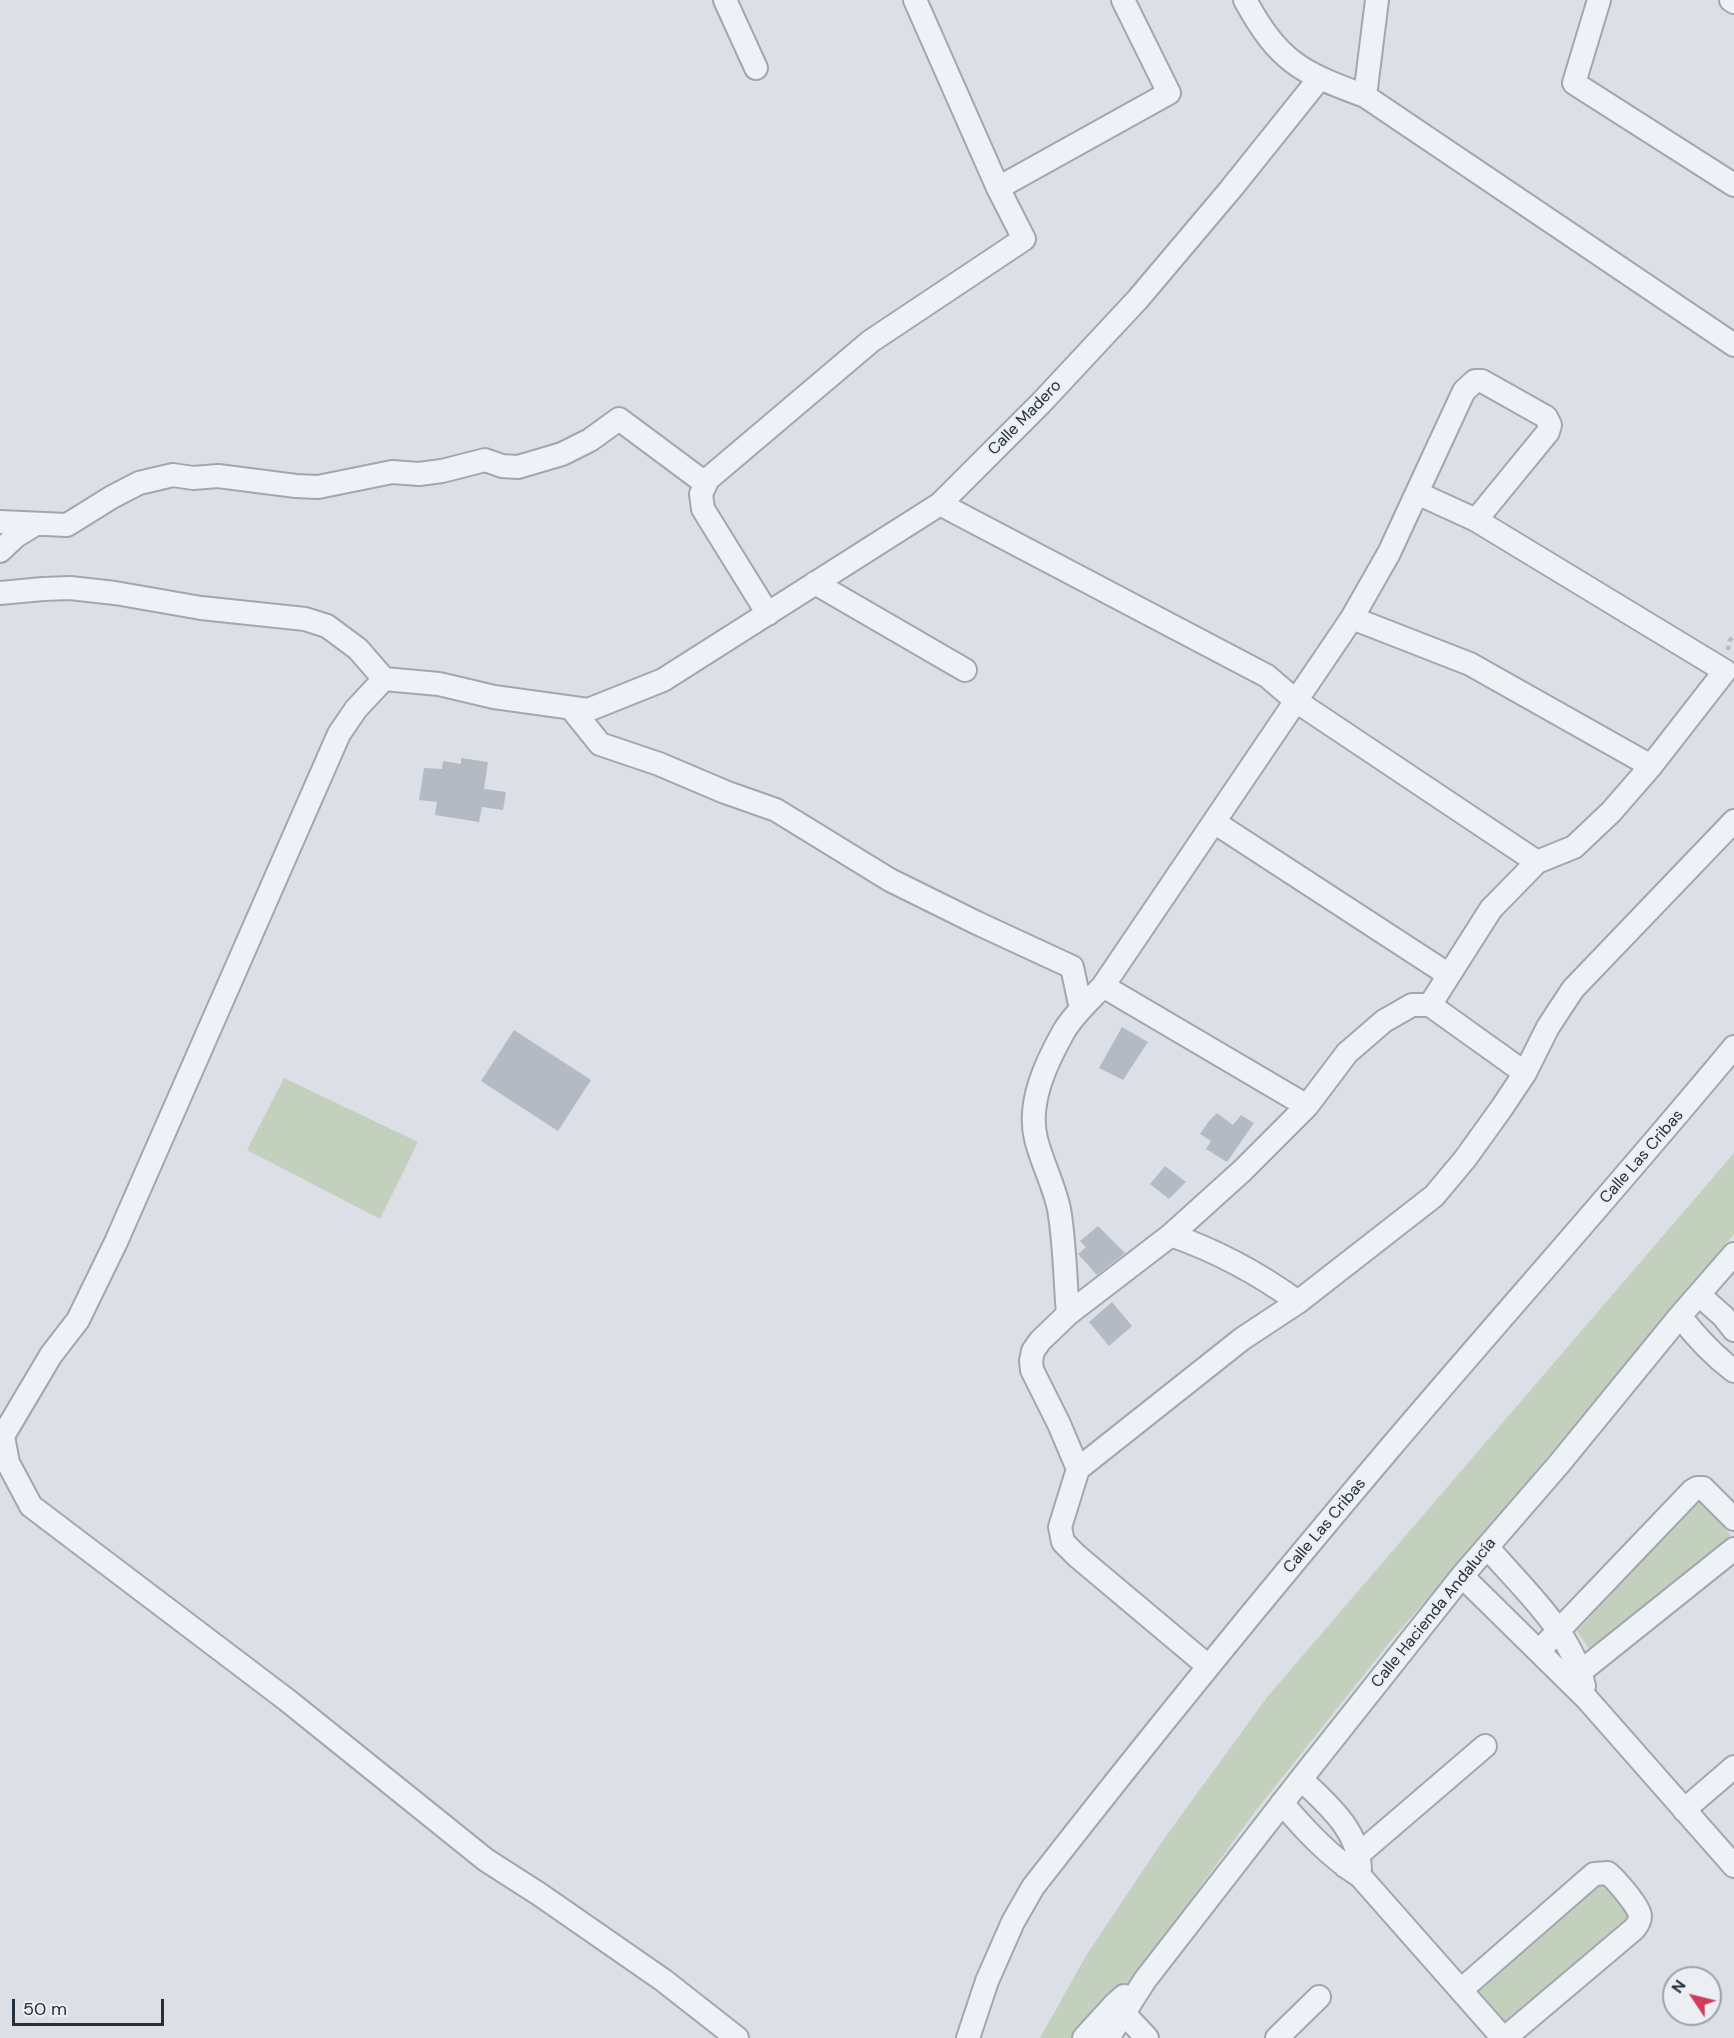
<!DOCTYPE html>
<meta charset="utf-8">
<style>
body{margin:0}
#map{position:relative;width:1734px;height:2038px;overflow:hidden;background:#dce0e6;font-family:"DM Sans",sans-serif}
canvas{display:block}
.north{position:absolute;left:1662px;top:1966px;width:60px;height:60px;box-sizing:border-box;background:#ebeff4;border:2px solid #9ca2ab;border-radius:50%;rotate:305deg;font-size:16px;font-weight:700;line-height:24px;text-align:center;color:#252f3d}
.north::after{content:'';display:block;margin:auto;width:21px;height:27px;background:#d03c5b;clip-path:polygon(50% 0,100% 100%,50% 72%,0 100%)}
.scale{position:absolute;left:12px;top:1999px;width:152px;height:27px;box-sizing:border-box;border:3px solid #252f3d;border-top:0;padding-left:8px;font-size:18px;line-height:21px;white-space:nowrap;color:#252f3d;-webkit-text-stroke:4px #ebeff4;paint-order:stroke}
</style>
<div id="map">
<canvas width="1734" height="2038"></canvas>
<div class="north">N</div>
<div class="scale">50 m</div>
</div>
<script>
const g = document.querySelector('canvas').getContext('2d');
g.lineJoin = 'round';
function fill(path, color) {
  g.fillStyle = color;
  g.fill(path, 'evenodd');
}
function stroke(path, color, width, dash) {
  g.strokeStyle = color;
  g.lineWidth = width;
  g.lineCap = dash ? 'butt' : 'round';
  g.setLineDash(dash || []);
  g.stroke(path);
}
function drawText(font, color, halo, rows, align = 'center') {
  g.font = font + ' "DM Sans",sans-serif';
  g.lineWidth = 5;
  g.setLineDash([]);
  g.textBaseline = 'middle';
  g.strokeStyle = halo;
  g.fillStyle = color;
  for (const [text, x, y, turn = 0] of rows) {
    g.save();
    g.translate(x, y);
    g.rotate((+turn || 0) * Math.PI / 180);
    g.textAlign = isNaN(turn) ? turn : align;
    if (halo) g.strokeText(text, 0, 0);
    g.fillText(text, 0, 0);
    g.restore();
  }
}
const green = new Path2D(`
 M 284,1078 L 418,1142 L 380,1219 L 247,1150 Z
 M 1734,1153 L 1734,1234 L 1484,1533 L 1394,1637 L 1254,1813 L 1135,1977 L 1078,2038 L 1040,2038 L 1087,1954 L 1166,1836 L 1268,1696 Z
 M 1700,1498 L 1731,1536 L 1590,1651 L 1577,1631 Z
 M 1602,1880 L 1631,1915 L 1500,2026 L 1473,1992 Z`);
const building = new Path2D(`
 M 461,758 L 488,762 L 484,789 L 506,792 L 503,810 L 482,807 L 479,822 L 435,815 L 437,802 L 419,800 L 424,768 L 442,769 L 443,761 L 461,764 Z
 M 1122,1027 L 1148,1042 L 1123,1080 L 1099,1068 Z
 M 514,1030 L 591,1080 L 558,1131 L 481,1081 Z
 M 1217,1113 L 1233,1125 L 1241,1115 L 1254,1123 L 1227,1162 L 1206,1149 L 1211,1141 L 1200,1134 L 1209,1121 Z
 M 1165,1166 L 1186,1182 L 1169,1199 L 1150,1184 Z
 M 1098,1226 L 1125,1253 L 1097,1275 L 1078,1254 L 1086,1247 L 1080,1241 Z
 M 1112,1302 L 1132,1326 L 1109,1346 L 1089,1322 Z`);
const path = new Path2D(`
 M 1728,650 L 1729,641 L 1734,636`);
const street = new Path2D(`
 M 725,0 L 756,68
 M 1245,0 C 1279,62 1300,72 1365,96 L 1734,345
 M 1599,0 L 1574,83 L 1734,185
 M 1731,0 L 1734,2
 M 1365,96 L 1377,0
 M 998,188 L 1169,93 L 1123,0
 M 940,504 L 1267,676 L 1296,701 L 1537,862
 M 0,522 L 67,525 L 112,497 L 139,483 L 173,475 L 193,478 L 218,476 L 296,486 L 318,487 L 392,472 L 419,474 L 442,471 L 485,460 L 502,466 L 518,467 L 562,454 L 590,440 L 619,419 L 705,483
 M 0,551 L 16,536 L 34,525
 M 815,583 L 965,670
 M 0,593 L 43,589 L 70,588 L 115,593 L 201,608 L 305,619 L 327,626 L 358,649 L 384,679 L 356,709 L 339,734 L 116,1242 L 78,1320 L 51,1355 L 3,1436 L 8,1463 L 31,1506 L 287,1700 L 486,1860 L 539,1894 L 663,1980 L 737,2038
 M 768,614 L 703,509 L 701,494 L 708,479 L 871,341 L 1024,239 L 998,188 L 915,0
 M 1352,618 L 1470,664 L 1651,766
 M 384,679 L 439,684 L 494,697 L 588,710 L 663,680 L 940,504 L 1041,403 L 1138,299 L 1230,190 L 1319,79
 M 571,708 L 600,744 L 659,764 L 725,792 L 776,810 L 890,880 L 977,923 L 1072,967 L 1081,1009
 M 1214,822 L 1449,975
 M 1103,986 L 1307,1106
 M 1430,1005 L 1525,1073
 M 1171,1235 C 1217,1251 1258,1273 1298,1302
 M 1699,1295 L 1723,1316 L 1734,1330
 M 1068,1314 C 1065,1279 1065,1244 1059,1209 C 1054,1185 1042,1163 1036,1139 C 1027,1103 1046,1063 1064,1031 C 1074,1014 1090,1000 1103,986 L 1352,618 L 1389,553 L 1464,391 L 1475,381 L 1482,381 L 1546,417 L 1550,425 L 1548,432 L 1476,520
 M 1680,1316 C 1696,1337 1713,1355 1734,1371
 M 1078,1469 L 1242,1339 L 1298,1302 L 1434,1196 L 1465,1159 L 1501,1109 L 1525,1073 L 1548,1027 L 1573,989 L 1734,821
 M 1488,1548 C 1524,1590 1571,1631 1584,1686
 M 1462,1576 L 1587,1699 L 1734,1866
 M 1539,1651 L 1692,1491 L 1697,1488 L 1703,1488 L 1734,1519
 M 1208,1666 L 1077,1556 L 1063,1542 L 1060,1527 L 1078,1469 L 1059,1424 L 1032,1370 L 1031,1361 L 1033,1351 L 1040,1341 L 1068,1314 L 1171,1235 L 1242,1171 L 1307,1106 L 1347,1053 L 1384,1021 L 1412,1005 L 1430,1005 L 1491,909 L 1537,862 L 1574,847 L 1611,812 L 1651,766 L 1725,671 L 1476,520 L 1417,493
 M 1569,1681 L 1734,1549
 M 1301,1779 C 1328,1805 1358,1829 1360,1869
 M 1282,1803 C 1305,1830 1330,1857 1360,1876 L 1503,2038
 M 1684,1810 L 1734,1767
 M 1345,1866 L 1485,1746
 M 1461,1990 L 1594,1874 L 1608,1873 C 1615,1879 1640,1907 1640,1916 C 1640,1922 1637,1925 1634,1929 L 1505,2038
 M 1115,2004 L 1147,2038
 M 968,2038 L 987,1981 L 1013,1922 L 1033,1887 C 1149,1738 1268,1592 1390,1448 C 1504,1314 1622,1182 1734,1047
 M 1084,2038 L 1115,2004 L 1124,1996
 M 1108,2038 L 1145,1980 L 1301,1779 L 1462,1576 L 1559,1464 L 1680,1316 L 1734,1254
 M 1277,2038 L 1319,1997`);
const streetNames = [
 ["Calle Madero",1025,418,-46],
 ["Calle Las Cribas",1642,1157,-49],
 ["Calle Las Cribas",1325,1526,-50],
 ["Calle Hacienda Andalucía",1434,1613,-51]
];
fill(green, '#c3d0bd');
fill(building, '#b3bac3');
stroke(street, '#a1a7b0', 26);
stroke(path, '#b6bbc1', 4, [4.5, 4.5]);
stroke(street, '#eef1f5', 22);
drawText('16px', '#252f3d', '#ebeff4', streetNames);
</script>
